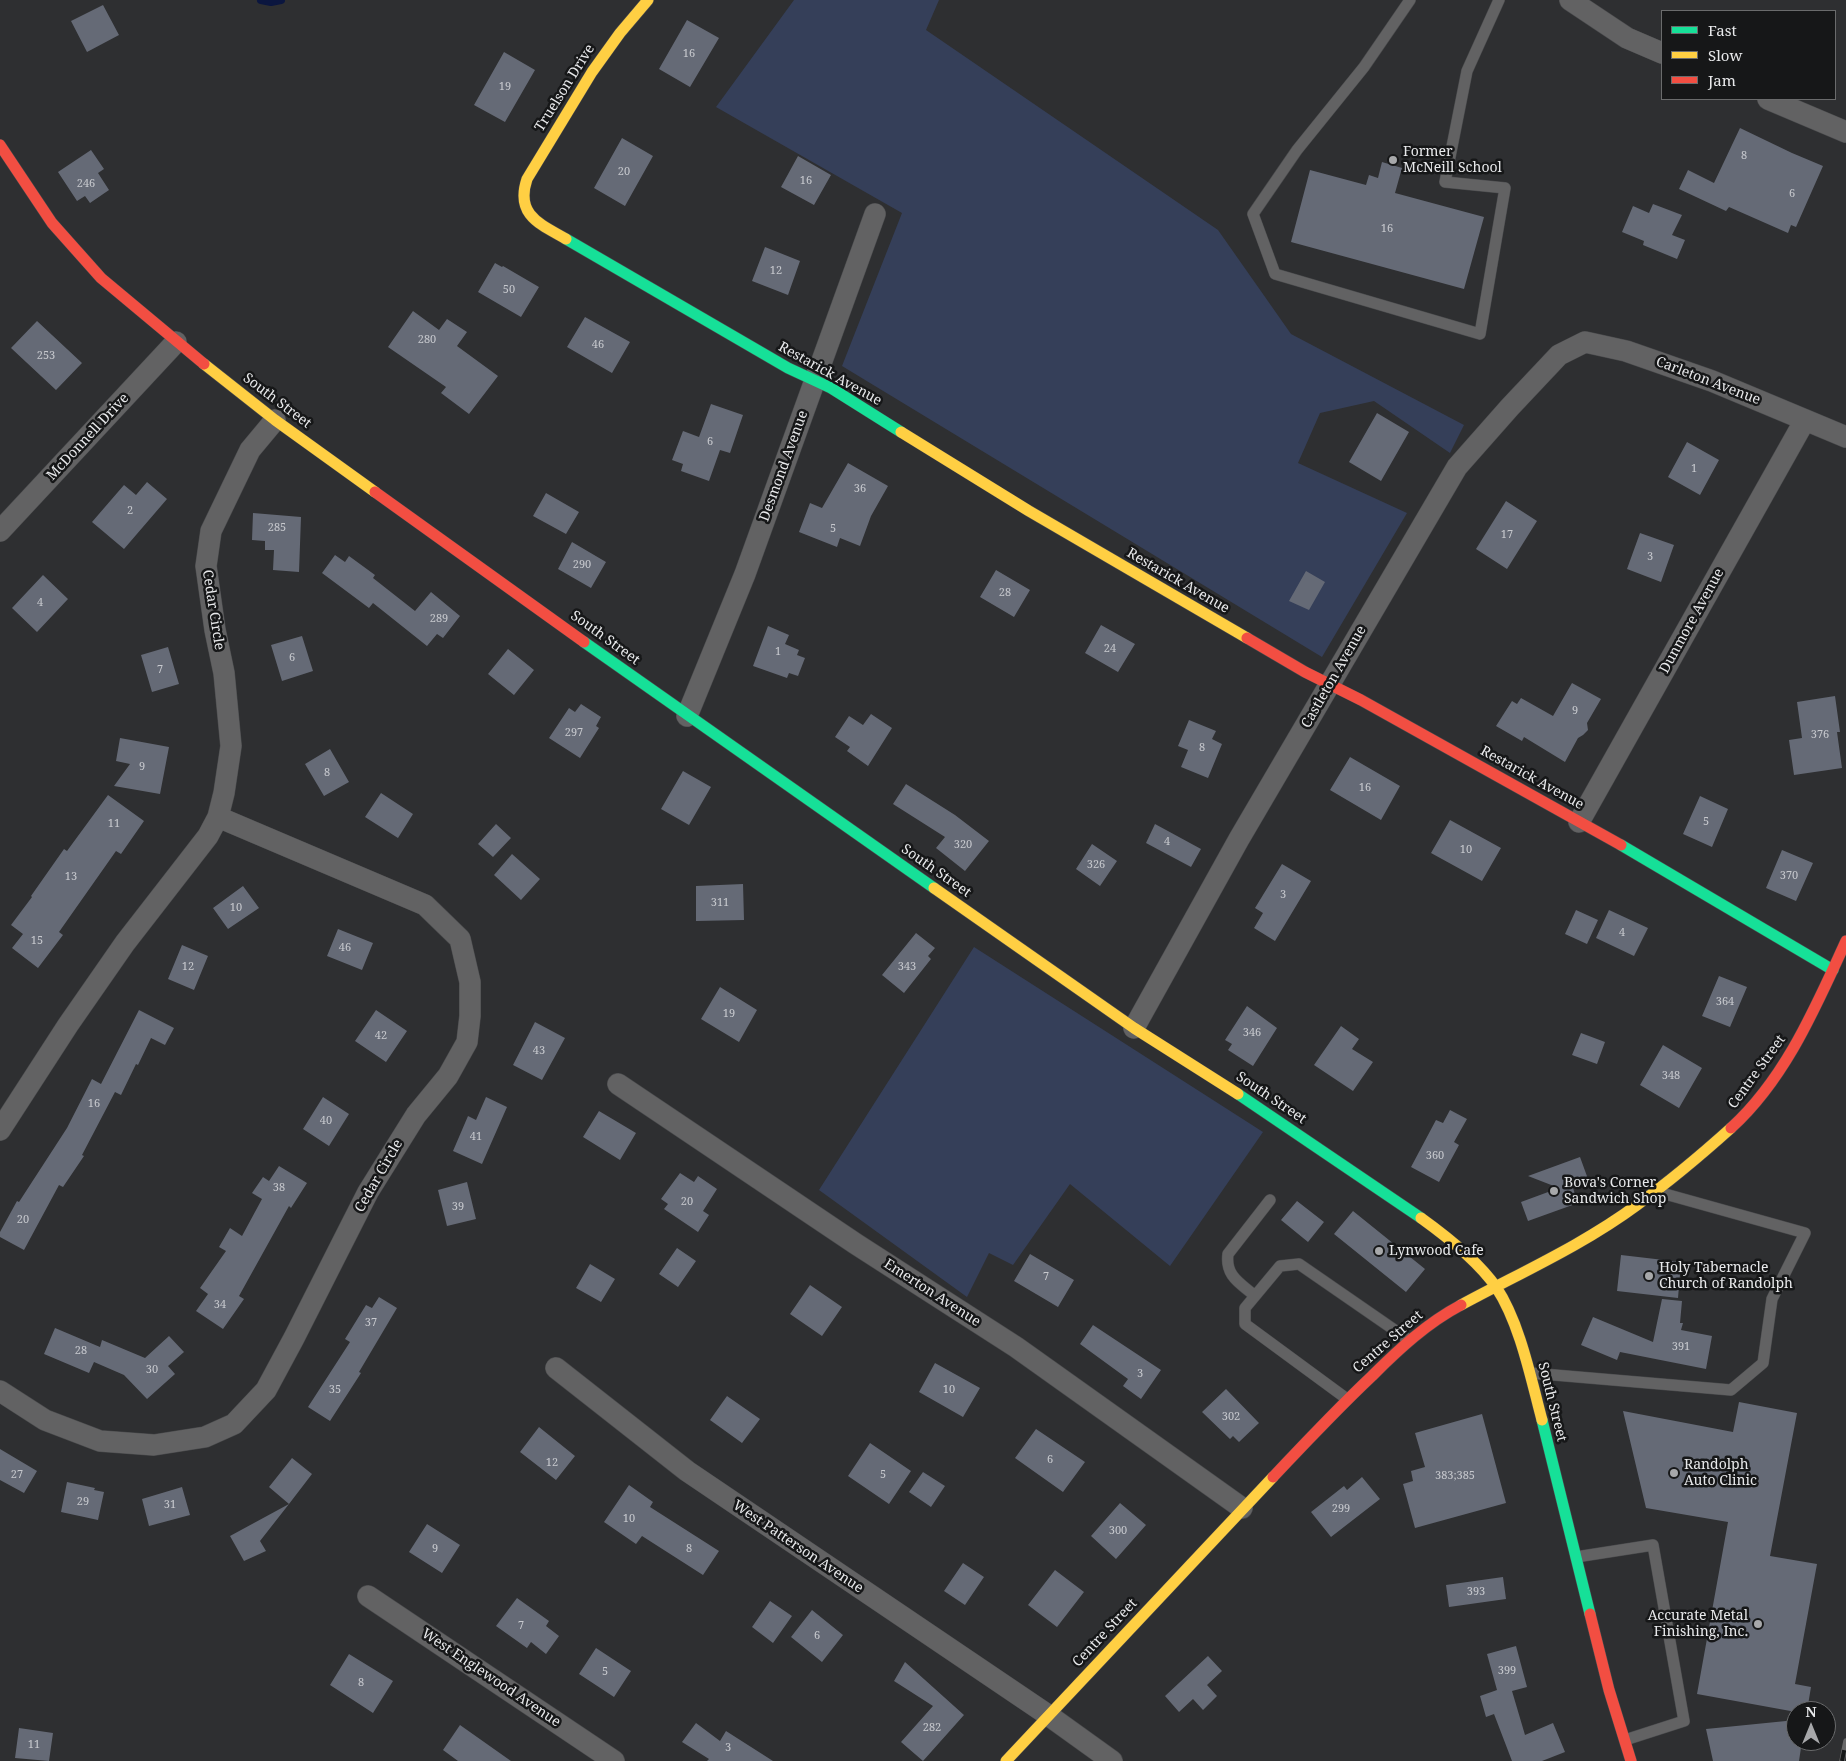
<!DOCTYPE html>
<style>
body{margin:0}
#map{position:relative;width:1846px;height:1761px;overflow:hidden;background:#2e2f31;font-family:"Noto Serif",serif}
canvas{display:block}
.legend{position:absolute;left:1661px;top:10px;width:175px;height:90px;box-sizing:border-box;background:#161718;border:1px solid #6a6b6c;margin:0;padding:6px 9px;list-style:none;font-size:15px;color:#e8e9eb}
.legend li{display:flex;align-items:center;gap:10px;height:25px}
.legend b{width:25px;border:1px solid #6a6b6c}
.north{position:absolute;left:1786px;top:1701px;width:50px;height:50px;box-sizing:border-box;background:#161718;border:1px solid #6a6b6c;border-radius:50%;rotate:0deg;font-size:14px;font-weight:700;line-height:20px;text-align:center;color:#e8e9eb}
.north::after{content:'';display:block;margin:auto;width:18px;height:22px;background:#a7a8aa;clip-path:polygon(50% 0,100% 100%,50% 72%,0 100%)}
</style>
<div id="map">
<canvas width="1846" height="1761"></canvas>
<ul class="legend">
<li><b style="height:6px;background:#16e098"></b>Fast</li>
<li><b style="height:6px;background:#ffcf43"></b>Slow</li>
<li><b style="height:6px;background:#f24e42"></b>Jam</li>
</ul>
<div class="north">N</div>
</div>
<script>
const g = document.querySelector('canvas').getContext('2d');
g.lineJoin = 'round';
function fill(path, color) {
  g.fillStyle = color;
  g.fill(path, 'evenodd');
}
function stroke(path, color, width, dash) {
  g.strokeStyle = color;
  g.lineWidth = width;
  g.lineCap = dash ? 'butt' : 'round';
  g.setLineDash(dash || []);
  g.stroke(path);
}
function drawText(font, color, halo, rows, align = 'center') {
  g.font = font + ' "Noto Serif",serif';
  g.lineWidth = 5;
  g.setLineDash([]);
  g.textBaseline = 'middle';
  g.strokeStyle = halo;
  g.fillStyle = color;
  for (const [text, x, y, turn = 0] of rows) {
    g.save();
    g.translate(x, y);
    g.rotate((+turn || 0) * Math.PI / 180);
    g.textAlign = isNaN(turn) ? turn : align;
    if (halo) g.strokeText(text, 0, 0);
    g.fillText(text, 0, 0);
    g.restore();
  }
}
const green = new Path2D(`
 M 794,0 L 939,0 L 926,30 L 1218,230 L 1291,334 L 1464,425 L 1450,453 L 1374,401 L 1320,413 L 1298,463 L 1407,513 L 1322,657 L 842,366 L 902,213 L 716,107 Z
 M 974,947 L 1263,1132 L 1170,1266 L 1070,1184 L 1013,1265 L 989,1253 L 967,1297 L 819,1190 Z`);
const stream = new Path2D(`
 M 261,0 L 271,2 L 281,0`);
const building = new Path2D(`
 M 103,5 L 119,35 L 87,52 L 71,21 Z
 M 687,20 L 719,38 L 690,87 L 659,69 Z
 M 504,52 L 535,70 L 505,122 L 474,105 Z
 M 1740,128 L 1792,153 L 1823,166 L 1796,227 L 1791,225 L 1788,233 L 1729,207 L 1726,211 L 1679,189 L 1688,170 L 1714,183 Z
 M 622,138 L 653,156 L 625,206 L 594,188 Z
 M 91,150 L 104,169 L 98,173 L 109,190 L 90,203 L 85,196 L 77,201 L 58,172 Z
 M 798,156 L 831,175 L 814,205 L 781,187 Z
 M 1382,162 L 1402,168 L 1395,193 L 1484,217 L 1464,289 L 1291,242 L 1310,170 L 1366,185 L 1369,175 L 1378,178 Z
 M 1653,204 L 1682,215 L 1672,235 L 1685,240 L 1677,259 L 1643,245 L 1644,241 L 1622,232 L 1633,206 L 1649,213 Z
 M 765,247 L 800,261 L 788,295 L 752,281 Z
 M 495,263 L 502,267 L 503,266 L 539,287 L 521,317 L 478,292 Z
 M 413,311 L 439,330 L 447,319 L 467,332 L 457,346 L 498,376 L 469,414 L 441,393 L 446,387 L 388,347 Z
 M 585,317 L 630,342 L 612,373 L 567,347 Z
 M 37,321 L 82,363 L 56,390 L 11,348 Z
 M 711,404 L 743,415 L 730,453 L 720,450 L 709,481 L 681,471 L 683,464 L 672,460 L 683,431 L 699,437 Z
 M 1377,413 L 1409,432 L 1381,481 L 1349,462 Z
 M 1687,442 L 1719,460 L 1700,495 L 1668,477 Z
 M 848,463 L 888,486 L 871,516 L 860,546 L 840,538 L 837,547 L 799,532 L 810,503 L 822,508 Z
 M 147,482 L 167,499 L 124,549 L 92,522 L 124,485 L 136,495 Z
 M 546,493 L 579,512 L 566,534 L 533,516 Z
 M 1506,501 L 1537,521 L 1507,569 L 1476,549 Z
 M 253,513 L 301,517 L 299,572 L 273,570 L 274,550 L 265,550 L 265,541 L 252,540 Z
 M 1640,533 L 1674,545 L 1661,582 L 1627,569 Z
 M 572,542 L 606,562 L 591,588 L 558,569 Z
 M 335,555 L 345,562 L 349,556 L 375,575 L 373,578 L 415,611 L 431,592 L 460,616 L 443,638 L 437,634 L 427,646 L 373,603 L 369,608 L 322,573 Z
 M 996,570 L 1030,590 L 1014,617 L 980,597 Z
 M 1306,571 L 1325,582 L 1309,610 L 1289,601 Z
 M 43,575 L 68,599 L 37,632 L 12,608 Z
 M 1101,625 L 1135,644 L 1118,672 L 1085,653 Z
 M 768,626 L 789,635 L 785,644 L 799,650 L 797,655 L 805,658 L 798,676 L 789,673 L 787,678 L 753,666 Z
 M 302,636 L 313,671 L 282,681 L 271,645 Z
 M 168,647 L 179,684 L 152,692 L 141,655 Z
 M 508,649 L 534,670 L 514,695 L 488,674 Z
 M 1572,683 L 1601,699 L 1587,723 L 1588,730 L 1583,735 L 1578,738 L 1565,762 L 1524,737 L 1522,741 L 1496,726 L 1512,701 L 1517,704 L 1521,698 L 1553,716 Z
 M 1835,696 L 1840,732 L 1837,732 L 1842,768 L 1794,775 L 1789,740 L 1802,738 L 1797,702 Z
 M 581,704 L 601,717 L 596,726 L 599,728 L 580,758 L 549,738 L 569,708 L 575,712 Z
 M 871,714 L 892,728 L 868,766 L 847,751 L 850,747 L 835,737 L 849,716 L 863,725 Z
 M 1189,720 L 1216,731 L 1212,739 L 1222,744 L 1208,778 L 1181,767 L 1188,750 L 1178,746 Z
 M 120,738 L 169,747 L 160,794 L 114,786 L 130,764 L 116,761 Z
 M 330,749 L 349,782 L 324,796 L 305,764 Z
 M 1350,757 L 1400,786 L 1381,820 L 1330,790 Z
 M 683,771 L 711,787 L 689,825 L 661,809 Z
 M 906,784 L 955,815 L 989,841 L 965,871 L 936,848 L 945,837 L 893,804 Z
 M 381,793 L 413,814 L 398,838 L 365,817 Z
 M 108,795 L 144,821 L 121,854 L 116,851 L 59,932 L 63,935 L 38,968 L 12,948 L 23,934 L 11,925 L 32,897 L 31,896 L 64,849 L 67,851 Z
 M 1700,796 L 1728,809 L 1712,847 L 1683,834 Z
 M 1450,820 L 1501,848 L 1482,881 L 1431,853 Z
 M 496,824 L 511,838 L 493,857 L 478,844 Z
 M 1155,824 L 1201,849 L 1191,867 L 1146,843 Z
 M 1092,844 L 1117,861 L 1100,886 L 1076,869 Z
 M 1782,850 L 1813,863 L 1796,901 L 1766,888 Z
 M 512,854 L 540,879 L 521,900 L 494,875 Z
 M 1282,864 L 1311,881 L 1275,941 L 1254,928 L 1263,913 L 1255,908 Z
 M 743,884 L 744,920 L 696,921 L 696,886 Z
 M 243,886 L 259,908 L 228,929 L 213,908 Z
 M 1576,910 L 1598,920 L 1587,944 L 1565,934 Z
 M 1609,910 L 1648,928 L 1634,956 L 1596,938 Z
 M 338,929 L 373,943 L 362,970 L 327,956 Z
 M 916,933 L 935,948 L 928,956 L 931,959 L 904,993 L 882,975 Z
 M 182,945 L 208,956 L 194,990 L 168,979 Z
 M 1719,976 L 1747,987 L 1730,1027 L 1702,1016 Z
 M 720,987 L 757,1010 L 739,1042 L 701,1019 Z
 M 1247,1006 L 1277,1028 L 1253,1066 L 1228,1050 L 1232,1044 L 1225,1040 Z
 M 139,1010 L 174,1028 L 165,1045 L 151,1038 L 138,1065 L 136,1064 L 121,1095 L 115,1092 L 82,1155 L 84,1156 L 63,1187 L 59,1185 L 24,1250 L 0,1237 L 0,1232 L 17,1201 L 19,1202 L 67,1128 L 92,1079 L 101,1084 Z
 M 376,1010 L 407,1031 L 386,1062 L 355,1041 Z
 M 535,1022 L 565,1038 L 542,1080 L 513,1065 Z
 M 1341,1026 L 1359,1039 L 1352,1049 L 1373,1062 L 1353,1091 L 1314,1065 Z
 M 1581,1033 L 1605,1042 L 1597,1064 L 1572,1055 Z
 M 1663,1045 L 1702,1068 L 1679,1108 L 1640,1085 Z
 M 323,1097 L 349,1114 L 329,1146 L 303,1129 Z
 M 486,1097 L 507,1107 L 482,1164 L 453,1151 L 468,1116 L 476,1120 Z
 M 1450,1110 L 1467,1119 L 1454,1142 L 1459,1145 L 1439,1182 L 1411,1167 L 1436,1120 L 1443,1123 Z
 M 599,1111 L 636,1133 L 620,1160 L 583,1137 Z
 M 1580,1157 L 1588,1179 L 1572,1185 L 1578,1203 L 1528,1221 L 1521,1202 L 1559,1188 L 1528,1176 Z
 M 279,1166 L 307,1183 L 291,1208 L 289,1206 L 239,1296 L 244,1299 L 223,1329 L 196,1311 L 208,1294 L 200,1288 L 226,1251 L 219,1247 L 230,1228 L 242,1236 L 262,1199 L 252,1193 L 263,1177 L 269,1181 Z
 M 680,1173 L 694,1182 L 698,1176 L 717,1189 L 703,1211 L 709,1215 L 698,1232 L 664,1209 L 668,1204 L 661,1199 Z
 M 467,1182 L 476,1219 L 447,1226 L 438,1190 Z
 M 1297,1201 L 1324,1222 L 1308,1242 L 1281,1220 Z
 M 1353,1211 L 1425,1269 L 1406,1292 L 1334,1234 Z
 M 677,1248 L 696,1261 L 678,1287 L 659,1274 Z
 M 1030,1254 L 1074,1280 L 1058,1307 L 1014,1281 Z
 M 1621,1255 L 1681,1262 L 1678,1298 L 1617,1291 Z
 M 590,1264 L 615,1279 L 601,1302 L 576,1288 Z
 M 810,1285 L 842,1307 L 822,1336 L 790,1314 Z
 M 379,1297 L 397,1308 L 359,1372 L 361,1373 L 330,1421 L 308,1407 L 350,1342 L 345,1339 L 366,1305 L 372,1308 Z
 M 1662,1299 L 1682,1301 L 1680,1323 L 1683,1323 L 1681,1330 L 1712,1336 L 1706,1369 L 1620,1352 L 1617,1360 L 1581,1345 L 1593,1317 L 1653,1342 Z
 M 1093,1325 L 1161,1370 L 1141,1399 L 1123,1386 L 1128,1379 L 1080,1344 Z
 M 55,1328 L 100,1347 L 102,1340 L 145,1358 L 169,1336 L 184,1352 L 168,1366 L 175,1374 L 147,1399 L 124,1375 L 94,1362 L 89,1373 L 44,1354 Z
 M 935,1363 L 980,1388 L 963,1417 L 919,1392 Z
 M 1226,1389 L 1259,1423 L 1239,1442 L 1233,1436 L 1230,1439 L 1202,1412 Z
 M 727,1396 L 760,1419 L 742,1443 L 710,1420 Z
 M 1739,1402 L 1797,1413 L 1770,1556 L 1817,1564 L 1795,1684 L 1811,1687 L 1807,1711 L 1796,1712 L 1697,1694 L 1728,1522 L 1646,1508 L 1623,1411 L 1733,1432 Z
 M 1482,1414 L 1506,1503 L 1415,1528 L 1403,1484 L 1413,1481 L 1411,1471 L 1425,1467 L 1415,1433 Z
 M 539,1427 L 575,1456 L 556,1480 L 520,1452 Z
 M 1036,1429 L 1085,1462 L 1063,1492 L 1015,1458 Z
 M 870,1443 L 911,1471 L 889,1504 L 848,1476 Z
 M 0,1449 L 37,1471 L 24,1493 L 0,1480 Z
 M 292,1458 L 312,1474 L 289,1504 L 269,1487 Z
 M 923,1472 L 945,1486 L 931,1507 L 909,1492 Z
 M 1362,1477 L 1380,1499 L 1331,1537 L 1311,1512 L 1344,1486 L 1347,1490 Z
 M 67,1482 L 95,1488 L 94,1490 L 104,1492 L 98,1520 L 61,1512 Z
 M 629,1485 L 653,1502 L 650,1507 L 719,1551 L 703,1575 L 642,1536 L 636,1544 L 604,1522 Z
 M 182,1487 L 190,1515 L 149,1526 L 142,1499 Z
 M 1120,1503 L 1146,1525 L 1116,1559 L 1091,1536 Z
 M 289,1504 L 260,1541 L 266,1551 L 244,1561 L 230,1536 Z
 M 427,1524 L 460,1545 L 442,1573 L 409,1552 Z
 M 963,1563 L 984,1577 L 965,1605 L 944,1591 Z
 M 1055,1570 L 1084,1592 L 1057,1627 L 1028,1605 Z
 M 1503,1577 L 1506,1599 L 1449,1607 L 1446,1585 Z
 M 517,1598 L 549,1621 L 546,1626 L 559,1636 L 546,1654 L 531,1642 L 527,1648 L 496,1626 Z
 M 770,1601 L 792,1616 L 773,1643 L 752,1627 Z
 M 812,1610 L 843,1635 L 822,1662 L 791,1637 Z
 M 1516,1646 L 1527,1687 L 1512,1691 L 1525,1735 L 1553,1723 L 1565,1752 L 1542,1761 L 1512,1761 L 1494,1714 L 1486,1717 L 1480,1696 L 1497,1690 L 1487,1654 Z
 M 596,1648 L 631,1671 L 614,1697 L 579,1674 Z
 M 349,1654 L 393,1681 L 373,1713 L 330,1685 Z
 M 1208,1656 L 1222,1671 L 1207,1685 L 1217,1696 L 1203,1710 L 1193,1699 L 1179,1712 L 1165,1696 Z
 M 905,1662 L 964,1715 L 923,1761 L 901,1742 L 933,1706 L 894,1681 Z
 M 1796,1720 L 1796,1741 L 1802,1741 L 1799,1761 L 1713,1761 L 1706,1729 Z
 M 696,1723 L 720,1741 L 726,1731 L 773,1761 L 707,1761 L 709,1759 L 682,1742 Z
 M 460,1725 L 511,1761 L 458,1761 L 443,1750 Z
 M 19,1728 L 53,1733 L 49,1761 L 15,1758 Z`);
const lane = new Path2D(`
 M 1410,0 L 1364,67 L 1297,150 L 1253,214 L 1275,274 L 1480,334 L 1505,188 L 1445,182 L 1467,71 L 1499,0
 M 1255,1296 C 1240,1283 1225,1276 1228,1254 L 1270,1200
 M 1531,1373 L 1731,1390 L 1763,1363 L 1772,1299 L 1805,1233 L 1658,1192
 M 1347,1399 L 1245,1324 L 1245,1308 L 1280,1266 L 1299,1264 L 1409,1340
 M 1576,1557 L 1653,1545 L 1684,1721 L 1625,1740`);
const street = new Path2D(`
 M 1570,0 L 1627,38 L 1662,53
 M 1768,99 L 1846,132
 M 0,531 L 176,342
 M 687,716 L 745,574 L 875,214
 M 1579,822 L 1805,420
 M 1134,1028 L 1239,839 L 1457,467 L 1510,407 L 1559,355 L 1585,342 L 1626,351 L 1712,381 L 1846,437
 M 618,1084 L 856,1244 L 1016,1347 L 1242,1508
 M 0,1130 L 68,1025 L 125,943 L 208,836 L 218,817 L 224,793 L 231,746 L 224,673 L 215,630 L 206,566 L 211,531 L 250,450 L 275,420
 M 556,1368 L 687,1471 L 1048,1715 L 1112,1761
 M 0,1391 L 45,1420 L 100,1441 L 154,1445 L 205,1437 L 234,1424 L 266,1390 L 294,1338 L 368,1192 L 416,1115 L 448,1076 L 467,1042 L 470,1016 L 470,982 L 460,939 L 425,905 L 218,817
 M 368,1596 L 614,1761`);
const fast = new Path2D(`
 M 566,239 L 788,368 L 831,388 L 901,432
 M 584,642 L 934,888
 M 1621,845 L 1833,970
 M 1238,1094 L 1421,1218
 M 1542,1420 L 1590,1614`);
const slow = new Path2D(`
 M 566,239 C 540,224 515,215 527,179 L 592,72 L 620,33 L 648,0
 M 204,364 L 275,420 L 375,492
 M 901,432 L 1029,511 L 1247,638
 M 934,888 L 1134,1028 L 1238,1094
 M 1421,1218 C 1446,1236 1478,1261 1496,1287 C 1520,1323 1531,1379 1542,1420
 M 1461,1305 C 1520,1273 1583,1245 1637,1205 C 1670,1181 1701,1155 1731,1128
 M 1006,1761 L 1273,1477`);
const jam = new Path2D(`
 M 0,145 L 52,223 L 101,278 L 204,364
 M 375,492 L 584,642
 M 1247,638 L 1305,672 L 1361,700 L 1621,845
 M 1731,1128 C 1786,1078 1816,1006 1846,941
 M 1273,1477 C 1305,1443 1337,1409 1372,1376 C 1399,1349 1427,1323 1461,1305
 M 1590,1614 L 1609,1690 L 1631,1761`);
const rail = new Path2D(`
 M 1842,1761 L 1846,1741`);
const markers = [
 [1393,160,5,"#a7a8aa"],
 [1554,1191,5,"#a7a8aa"],
 [1379,1251,5,"#a7a8aa"],
 [1649,1276,5,"#a7a8aa"],
 [1674,1473,5,"#a7a8aa"],
 [1758,1624,5,"#a7a8aa"]
];
const numberNames = [
 ["16",689,54],
 ["19",505,87],
 ["8",1744,156],
 ["20",624,172],
 ["16",806,181],
 ["246",86,184],
 ["6",1792,194],
 ["16",1387,229],
 ["12",776,271],
 ["50",509,290],
 ["280",427,340],
 ["46",598,345],
 ["253",46,356],
 ["6",710,442],
 ["1",1694,469],
 ["36",860,489],
 ["2",130,511],
 ["285",277,528],
 ["5",833,529],
 ["17",1507,535],
 ["3",1650,557],
 ["290",582,565],
 ["28",1005,593],
 ["4",40,603],
 ["289",439,619],
 ["24",1110,649],
 ["1",778,652],
 ["6",292,658],
 ["7",160,670],
 ["9",1575,711],
 ["297",574,733],
 ["376",1820,735],
 ["8",1202,748],
 ["9",142,767],
 ["8",327,773],
 ["16",1365,788],
 ["5",1706,822],
 ["11",114,824],
 ["4",1167,842],
 ["320",963,845],
 ["10",1466,850],
 ["326",1096,865],
 ["370",1789,876],
 ["13",71,877],
 ["3",1283,895],
 ["311",720,903],
 ["10",236,908],
 ["4",1622,933],
 ["15",37,941],
 ["46",345,948],
 ["12",188,967],
 ["343",907,967],
 ["364",1725,1002],
 ["19",729,1014],
 ["346",1252,1033],
 ["42",381,1036],
 ["43",539,1051],
 ["348",1671,1076],
 ["16",94,1104],
 ["40",326,1121],
 ["41",476,1137],
 ["360",1435,1156],
 ["38",279,1188],
 ["20",687,1202],
 ["39",458,1207],
 ["20",23,1220],
 ["7",1046,1277],
 ["34",220,1305],
 ["37",371,1323],
 ["391",1681,1347],
 ["28",81,1351],
 ["30",152,1370],
 ["3",1140,1374],
 ["35",335,1390],
 ["10",949,1390],
 ["302",1231,1417],
 ["6",1050,1460],
 ["12",552,1463],
 ["27",17,1475],
 ["5",883,1475],
 ["383;385",1455,1476],
 ["29",83,1502],
 ["31",170,1505],
 ["299",1341,1509],
 ["10",629,1519],
 ["300",1118,1531],
 ["9",435,1549],
 ["8",689,1549],
 ["393",1476,1592],
 ["7",521,1626],
 ["6",817,1636],
 ["399",1507,1671],
 ["5",605,1672],
 ["8",361,1683],
 ["282",932,1728],
 ["11",34,1745],
 ["3",728,1748]
];
const streetNames = [
 ["Truelson Drive",565,88,-58],
 ["Restarick Avenue",830,374,29],
 ["Carleton Avenue",1708,381,21],
 ["South Street",277,401,37],
 ["McDonnell Drive",88,437,-47],
 ["Desmond Avenue",784,466,-70],
 ["Restarick Avenue",1178,581,30],
 ["Cedar Circle",213,610,81],
 ["Dunmore Avenue",1692,621,-61],
 ["South Street",605,638,36],
 ["Castleton Avenue",1334,677,-60],
 ["Restarick Avenue",1532,778,29],
 ["South Street",936,871,35],
 ["Centre Street",1757,1072,-54],
 ["South Street",1271,1098,34],
 ["Cedar Circle",379,1176,-60],
 ["Emerton Avenue",932,1293,33],
 ["Centre Street",1388,1342,-41],
 ["South Street",1552,1402,76],
 ["West Patterson Avenue",798,1547,34],
 ["Centre Street",1105,1633,-47],
 ["West Englewood Avenue",491,1678,34]
];
const poiNames = [
 ["Former",1403,152],
 ["McNeill School",1403,168],
 ["Bova's Corner",1564,1183],
 ["Sandwich Shop",1564,1199],
 ["Lynwood Cafe",1389,1251],
 ["Holy Tabernacle",1659,1268],
 ["Church of Randolph",1659,1284],
 ["Randolph",1684,1465],
 ["Auto Clinic",1684,1481],
 ["Accurate Metal",1748,1616,"right"],
 ["Finishing, Inc.",1748,1632,"right"]
];
fill(green, '#353f59');
stroke(stream, '#0b163f', 8);
fill(building, '#656a76');
stroke(lane, '#494a4c', 12);
stroke(street, '#494a4c', 22);
stroke(fast, '#494a4c', 12);
stroke(slow, '#494a4c', 12);
stroke(jam, '#494a4c', 12);
stroke(lane, '#626263', 11);
stroke(street, '#626263', 21);
stroke(fast, '#16e098', 11);
stroke(slow, '#ffcf43', 11);
stroke(jam, '#f24e42', 11);
stroke(rail, '#686869', 5.5);
stroke(rail, '#161718', 4, [11]);
for (const [x, y, r, color] of markers) {
  const dot = new Path2D();
  dot.arc(x, y, r, 0, 2 * Math.PI);
  g.fillStyle = color;
  g.fill(dot);
  stroke(dot, '#161718', 2);
}
drawText('11px', '#c7c9ce', null, numberNames);
drawText('14px', '#e8e9eb', '#161718', streetNames);
drawText('14px', '#e8e9eb', '#161718', poiNames, 'left');
</script>
